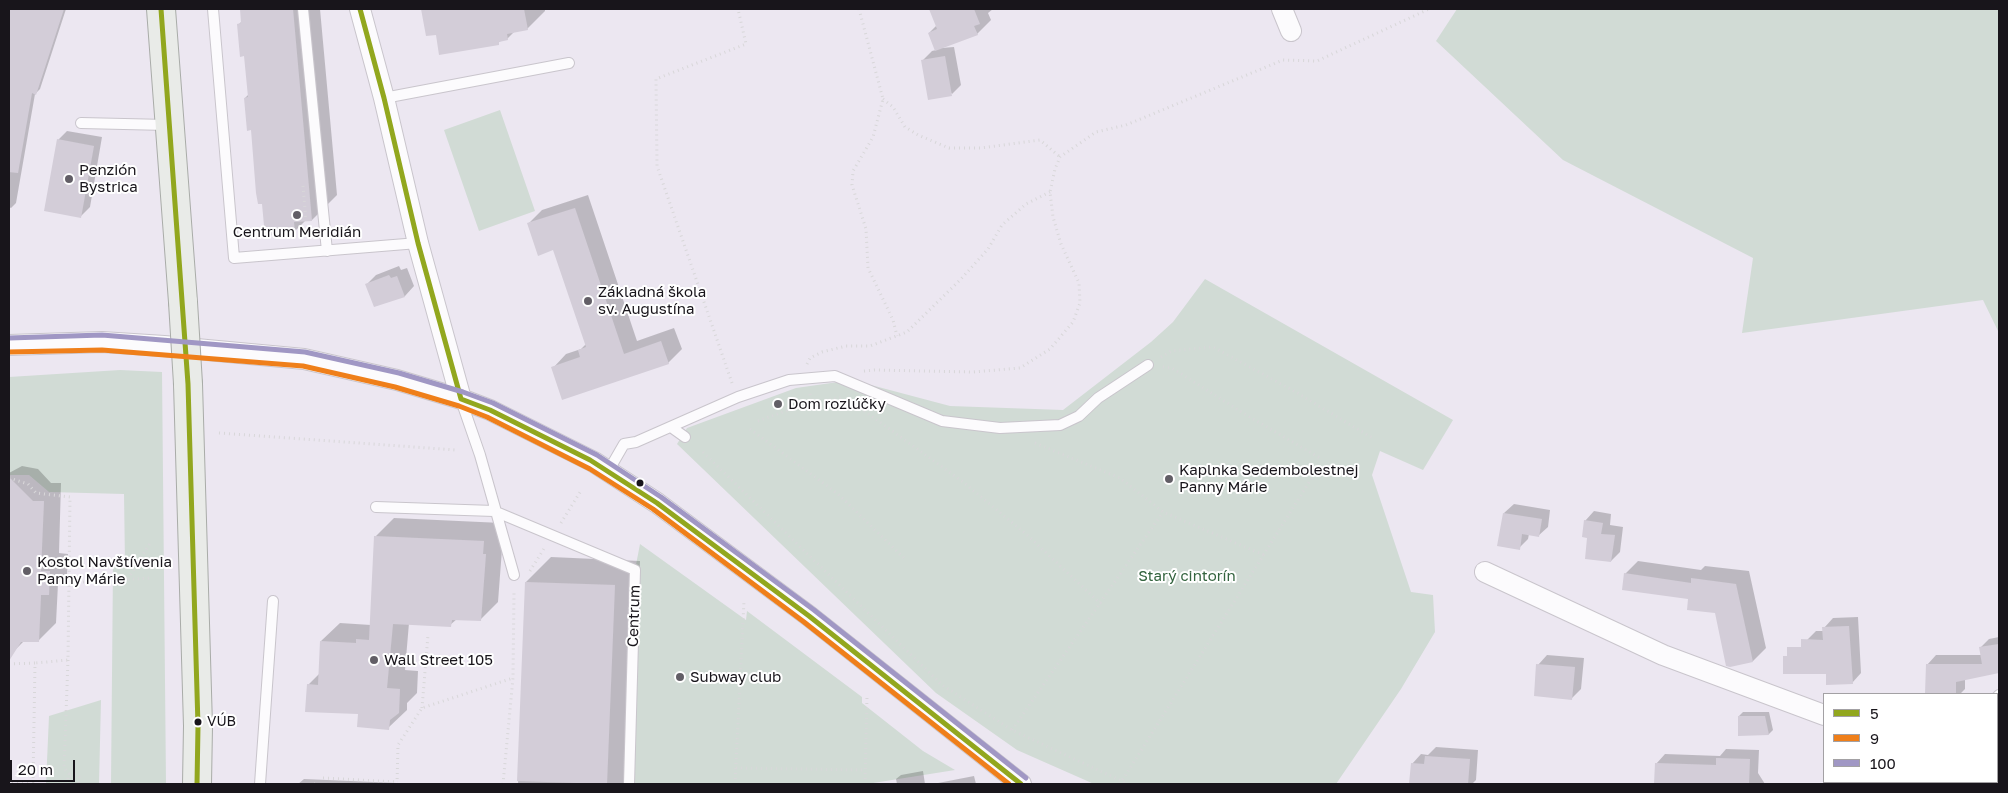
<!DOCTYPE html>
<meta charset="utf-8">
<style>
body{margin:0}
#map{position:relative;width:2008px;height:793px;overflow:hidden;background:#ece7f1;font-family:"Golos Text",sans-serif}
canvas{display:block}
.frame{position:absolute;inset:0;border:10px solid #18151b;pointer-events:none}
.legend{position:absolute;left:1823px;top:693px;width:175px;height:90px;box-sizing:border-box;background:#fff;border:1px solid #a3a1a4;margin:0;padding:6px 9px;list-style:none;font-size:15px;color:#18151b}
.legend li{display:flex;align-items:center;gap:10px;height:25px}
.legend b{width:25px;border:1px solid #a3a1a4}
.scale{position:absolute;left:10px;top:760px;width:65px;height:22px;box-sizing:border-box;border:2px solid #18151b;border-top:0;padding-left:6px;font-size:15px;line-height:18px;white-space:nowrap;color:#18151b;-webkit-text-stroke:4px #fff;paint-order:stroke}
</style>
<div id="map">
<canvas width="2008" height="793"></canvas>
<div class="frame"></div>
<ul class="legend">
<li><b style="height:6px;background:#92a71e"></b>5</li>
<li><b style="height:6px;background:#ef7f1a"></b>9</li>
<li><b style="height:6px;background:#a097c4"></b>100</li>
</ul>
<div class="scale">20 m</div>
</div>
<script>
const g = document.querySelector('canvas').getContext('2d');
g.lineJoin = 'round';
function fill(path, color) {
  g.fillStyle = color;
  g.fill(path, 'evenodd');
}
function stroke(path, color, width, dash) {
  g.strokeStyle = color;
  g.lineWidth = width;
  g.lineCap = dash ? 'butt' : 'round';
  g.setLineDash(dash || []);
  g.stroke(path);
}
function drawText(font, color, halo, rows, align = 'center') {
  g.font = font + ' "Golos Text",sans-serif';
  g.lineWidth = 4;
  g.setLineDash([]);
  g.textBaseline = 'middle';
  g.strokeStyle = halo;
  g.fillStyle = color;
  for (const [text, x, y, turn = 0] of rows) {
    g.save();
    g.translate(x, y);
    g.rotate((+turn || 0) * Math.PI / 180);
    g.textAlign = isNaN(turn) ? turn : align;
    if (halo) g.strokeText(text, 0, 0);
    g.fillText(text, 0, 0);
    g.restore();
  }
}
const green = new Path2D(`
 M 1457,9 L 1999,9 L 1999,333 L 1983,300 L 1742,333 L 1753,258 L 1563,160 L 1436,41 Z
 M 500,110 L 535,211 L 479,231 L 444,130 Z
 M 1205,279 L 1453,420 L 1423,470 L 1380,451 L 1372,475 L 1411,592 L 1433,595 L 1435,632 L 1401,689 L 1336,784 L 1094,784 L 1017,750 L 936,693 L 677,444 L 687,428 L 796,388 L 852,380 L 950,406 L 1063,410 L 1151,342 L 1173,322 Z
 M 120,370 L 162,372 L 166,784 L 111,784 L 113,565 L 125,564 L 124,494 L 49,492 L 29,475 L 9,475 L 9,377 Z
 M 640,544 L 746,620 L 747,611 L 862,697 L 862,703 L 923,751 L 955,770 L 867,784 L 629,784 L 635,570 Z
 M 101,700 L 99,784 L 46,784 L 49,716 Z`);
const shadow = new Path2D(`
 M 9,9 L 66,9 L 40,89 L 35,94 L 16,203 L 11,208 L 9,207 Z
 M 241,9 L 320,9 L 337,195 L 312,220 L 306,220 L 294,232 L 263,202 L 252,129 L 245,98 L 249,94 L 245,55 L 239,24 L 242,21 Z
 M 422,9 L 545,9 L 545,11 L 527,29 L 515,31 L 507,39 L 502,40 L 498,43 L 437,33 L 427,35 Z
 M 930,9 L 993,9 L 988,13 L 991,20 L 977,34 L 941,48 L 954,47 L 961,85 L 952,94 L 923,60 L 932,51 L 936,50 L 929,33 L 937,25 Z
 M 67,131 L 102,137 L 90,207 L 80,217 L 58,140 Z
 M 588,195 L 637,341 L 674,328 L 682,349 L 668,363 L 553,368 L 566,354 L 581,349 L 586,344 L 554,249 L 528,224 L 542,210 Z
 M 399,266 L 401,270 L 407,268 L 414,286 L 405,296 L 375,306 L 367,284 L 376,275 Z
 M 22,466 L 38,469 L 51,483 L 61,483 L 59,553 L 68,554 L 67,575 L 58,584 L 56,623 L 38,641 L 24,641 L 9,656 L 9,473 Z
 M 1514,504 L 1550,510 L 1548,527 L 1538,536 L 1529,534 L 1528,539 L 1519,548 L 1504,513 Z
 M 1594,511 L 1611,514 L 1610,525 L 1623,527 L 1620,552 L 1611,561 L 1589,537 L 1585,521 Z
 M 394,518 L 502,523 L 503,536 L 498,602 L 480,620 L 457,619 L 450,625 L 409,623 L 405,670 L 418,671 L 417,693 L 407,703 L 407,710 L 388,728 L 308,685 L 320,673 L 321,641 L 340,623 L 371,625 L 375,537 Z
 M 551,557 L 640,561 L 631,784 L 518,784 L 526,582 Z
 M 1638,561 L 1701,570 L 1705,566 L 1749,571 L 1766,648 L 1753,661 L 1730,666 L 1716,612 L 1690,598 L 1625,574 Z
 M 1858,617 L 1861,673 L 1852,683 L 1827,672 L 1807,640 L 1816,631 L 1824,631 L 1824,628 L 1833,618 Z
 M 1999,637 L 1999,672 L 1965,679 L 1965,689 L 1960,694 L 1927,694 L 1927,665 L 1936,655 L 1982,655 L 1980,648 L 1989,639 Z
 M 1547,655 L 1584,658 L 1581,689 L 1572,698 L 1538,665 Z
 M 1743,712 L 1769,712 L 1773,730 L 1769,734 L 1739,734 L 1739,716 Z
 M 1999,712 L 1999,733 L 1997,734 L 1997,713 Z
 M 1436,747 L 1478,750 L 1476,780 L 1472,784 L 1411,784 L 1412,764 L 1421,754 L 1428,755 Z
 M 1726,749 L 1759,750 L 1758,773 L 1765,784 L 1655,784 L 1656,764 L 1665,754 L 1720,756 Z
 M 923,771 L 925,784 L 897,784 L 896,779 L 901,775 Z
 M 974,776 L 976,784 L 937,784 L 938,783 Z
 M 304,779 L 397,783 L 397,784 L 298,784 Z`);
const building = new Path2D(`
 M 9,9 L 64,9 L 36,95 L 32,93 L 18,173 L 9,172 Z
 M 240,9 L 293,9 L 312,221 L 294,222 L 295,233 L 265,236 L 262,204 L 258,204 L 256,193 L 251,130 L 247,131 L 244,98 L 248,97 L 244,56 L 240,57 L 237,24 L 241,23 Z
 M 421,9 L 524,9 L 528,30 L 507,34 L 508,40 L 499,42 L 499,45 L 439,55 L 436,35 L 426,36 Z
 M 929,9 L 974,9 L 980,24 L 974,26 L 978,35 L 935,51 L 928,33 L 937,29 Z
 M 945,56 L 952,96 L 928,100 L 921,60 Z
 M 57,139 L 94,146 L 81,218 L 44,211 Z
 M 575,208 L 624,354 L 661,341 L 669,364 L 562,400 L 551,367 L 580,357 L 578,350 L 586,347 L 553,250 L 538,256 L 527,223 Z
 M 389,275 L 391,278 L 397,276 L 405,297 L 374,307 L 365,284 Z
 M 9,477 L 33,501 L 44,501 L 41,571 L 50,571 L 49,595 L 41,595 L 39,642 L 21,642 L 9,661 Z
 M 1503,513 L 1542,519 L 1539,537 L 1522,534 L 1520,550 L 1497,546 Z
 M 1584,520 L 1603,523 L 1601,534 L 1615,535 L 1611,562 L 1585,559 L 1587,538 L 1582,537 Z
 M 374,536 L 484,541 L 483,554 L 486,554 L 481,621 L 452,620 L 451,627 L 393,624 L 387,688 L 400,689 L 399,713 L 390,720 L 389,730 L 357,727 L 358,714 L 305,712 L 307,684 L 318,685 L 320,641 L 356,643 L 356,639 L 369,640 Z
 M 1624,573 L 1691,583 L 1691,578 L 1736,584 L 1753,662 L 1730,667 L 1726,666 L 1715,613 L 1687,610 L 1688,599 L 1622,590 Z
 M 525,582 L 615,585 L 607,784 L 517,781 Z
 M 1849,626 L 1853,684 L 1826,685 L 1826,674 L 1783,674 L 1783,656 L 1787,656 L 1787,647 L 1801,647 L 1801,639 L 1823,640 L 1822,627 Z
 M 1999,644 L 1999,673 L 1956,682 L 1956,694 L 1925,694 L 1926,664 L 1982,664 L 1979,647 Z
 M 1536,664 L 1575,667 L 1572,700 L 1534,696 Z
 M 1738,716 L 1765,716 L 1769,735 L 1738,736 Z
 M 1425,756 L 1470,759 L 1468,784 L 1409,784 L 1411,763 L 1424,764 Z
 M 1716,758 L 1750,759 L 1749,784 L 1654,784 L 1655,763 L 1716,765 Z`);
const path = new Path2D(`
 M 859,9 L 883,99 L 873,137 L 853,171 L 852,185 L 866,229 L 868,268 L 893,320 L 897,336
 M 883,99 L 893,107 L 905,127 L 918,135 L 949,148 L 981,148 L 1040,140 L 1060,157
 M 303,186 L 306,221
 M 1161,357 L 1171,351 L 1213,347 L 1294,391 L 1374,439
 M 807,364 L 810,358 L 822,352 L 846,346 L 870,346 L 907,332 L 961,279 L 988,249 L 1002,225 L 1026,204 L 1050,192
 M 1163,367 L 1172,368 L 1243,413 L 1320,458
 M 864,371 L 874,370 L 973,372 L 1020,368 L 1050,349 L 1073,322 L 1080,303 L 1079,283 L 1061,244 L 1053,217 L 1050,192 L 1055,169 L 1060,157 L 1096,132 L 1126,125 L 1283,60 L 1317,61 L 1429,9
 M 732,383 L 657,166 L 656,79 L 746,44 L 738,9
 M 810,394 L 812,403
 M 852,402 L 963,482 L 1026,534 L 1101,604
 M 758,421 L 805,404 L 844,397
 M 750,429 L 838,494 L 905,559
 M 219,433 L 456,450
 M 1035,443 L 1120,478 L 1163,512 L 1264,555
 M 703,452 L 942,685 L 1012,730 L 1128,784
 M 9,478 L 28,484 L 36,493 L 70,497 L 68,660 L 35,663
 M 561,523 L 582,489
 M 530,571 L 545,547
 M 128,579 L 150,543
 M 68,583 L 150,578
 M 68,660 L 64,768 L 70,775
 M 9,664 L 35,663 L 33,782 L 9,782
 M 422,708 L 428,635
 M 1012,730 L 1163,512
 M 736,768 L 866,770
 M 323,778 L 398,782
 M 62,784 L 66,784
 M 68,784 L 68,776 L 74,774 L 79,777 L 79,784
 M 315,784 L 316,782
 M 397,784 L 398,745 L 422,708 L 513,678
 M 503,784 L 513,678 L 514,591
 M 735,784 L 744,601
 M 865,784 L 867,697
 M 1120,784 L 1316,471`);
const lane = new Path2D(`
 M 213,9 L 234,258 L 418,243
 M 303,9 L 327,251
 M 384,98 L 569,63
 M 81,123 L 167,125
 M 461,400 L 480,455 L 514,575
 M 671,427 L 685,437
 M 609,470 L 624,444 L 636,442 L 738,397 L 789,380 L 835,376 L 942,421 L 1000,428 L 1060,425 L 1079,416 L 1098,398 L 1148,365
 M 376,507 L 494,511 L 635,570 L 629,784
 M 1997,697 L 1999,695
 M 1924,782 L 1925,784
 M 260,784 L 273,601`);
const street = new Path2D(`
 M 360,9 L 384,98 L 418,243 L 461,399
 M 1282,9 L 1291,31
 M 9,345 L 102,342 L 164,346 L 304,359 L 397,380 L 461,399 L 490,410 L 594,462 L 657,503 L 809,616 L 1021,784
 M 1485,572 L 1663,655 L 1824,715`);
const primary = new Path2D(`
 M 161,9 L 183,302
 M 188,384 L 198,726 L 197,784`);
const primaryBridge = new Path2D(`
 M 183,302 L 188,384`);
const bus1 = new Path2D(`
 M 161,9 L 188,384 L 198,726 L 197,784
 M 360,9 L 384,98 L 418,243 L 461,399 L 490,410 L 590,460 L 657,503 L 809,616 L 1021,784`);
const bus2 = new Path2D(`
 M 9,352 L 102,350 L 303,366 L 395,387 L 459,406 L 487,417 L 590,469 L 653,509 L 804,622 L 1009,784`);
const bus3 = new Path2D(`
 M 9,338 L 102,335 L 305,352 L 399,373 L 463,392 L 493,403 L 597,455 L 661,497 L 814,610 L 1026,778`);
const markers = [
 [69,179,5,"#625e66"],
 [297,215,5,"#625e66"],
 [588,301,5,"#625e66"],
 [778,404,5,"#625e66"],
 [1169,479,5,"#625e66"],
 [640,483,4.5,"#18151b"],
 [27,571,5,"#625e66"],
 [374,660,5,"#625e66"],
 [680,677,5,"#625e66"],
 [198,722,4.5,"#18151b"]
];
const busNames = [
 ["VÚB",207,722]
];
const poiNames = [
 ["Penzión",79,170],
 ["Bystrica",79,187],
 ["Centrum Meridián",297,232,"center"],
 ["Základná škola",598,292],
 ["sv. Augustína",598,309],
 ["Dom rozlúčky",788,404],
 ["Kaplnka Sedembolestnej",1179,470],
 ["Panny Márie",1179,487],
 ["Kostol Navštívenia",37,562],
 ["Panny Márie",37,579],
 ["Wall Street 105",384,660],
 ["Subway club",690,677]
];
const parkNames = [
 ["Starý cintorín",1187,576]
];
const streetNames = [
 ["Centrum",634,616,-88]
];
fill(green, '#d1dbd5');
fill(shadow, '#0003');
fill(building, '#d3cdd8');
stroke(lane, '#c9c5cc', 12);
stroke(street, '#c9c5cc', 22);
stroke(primary, '#a9aca8', 30);
stroke(path, '#d8d7d9', 3, [1, 4]);
stroke(lane, '#fcfbfd', 10);
stroke(street, '#fcfbfd', 20);
stroke(primary, '#e9ebe8', 28);
stroke(primaryBridge, '#a9aca8', 30, []);
stroke(primaryBridge, '#e9ebe8', 28);
stroke(bus1, '#92a71e', 5);
stroke(bus2, '#ef7f1a', 5);
stroke(bus3, '#a097c4', 5);
for (const [x, y, r, color] of markers) {
  const dot = new Path2D();
  dot.arc(x, y, r, 0, 2 * Math.PI);
  g.fillStyle = color;
  g.fill(dot);
  stroke(dot, '#fff', 2);
}
drawText('14px', '#18151b', '#fff', busNames, 'left');
drawText('15px', '#18151b', '#fff', poiNames, 'left');
drawText('15px', '#34643f', '#fff', parkNames);
drawText('15px', '#18151b', '#fff', streetNames);
</script>
